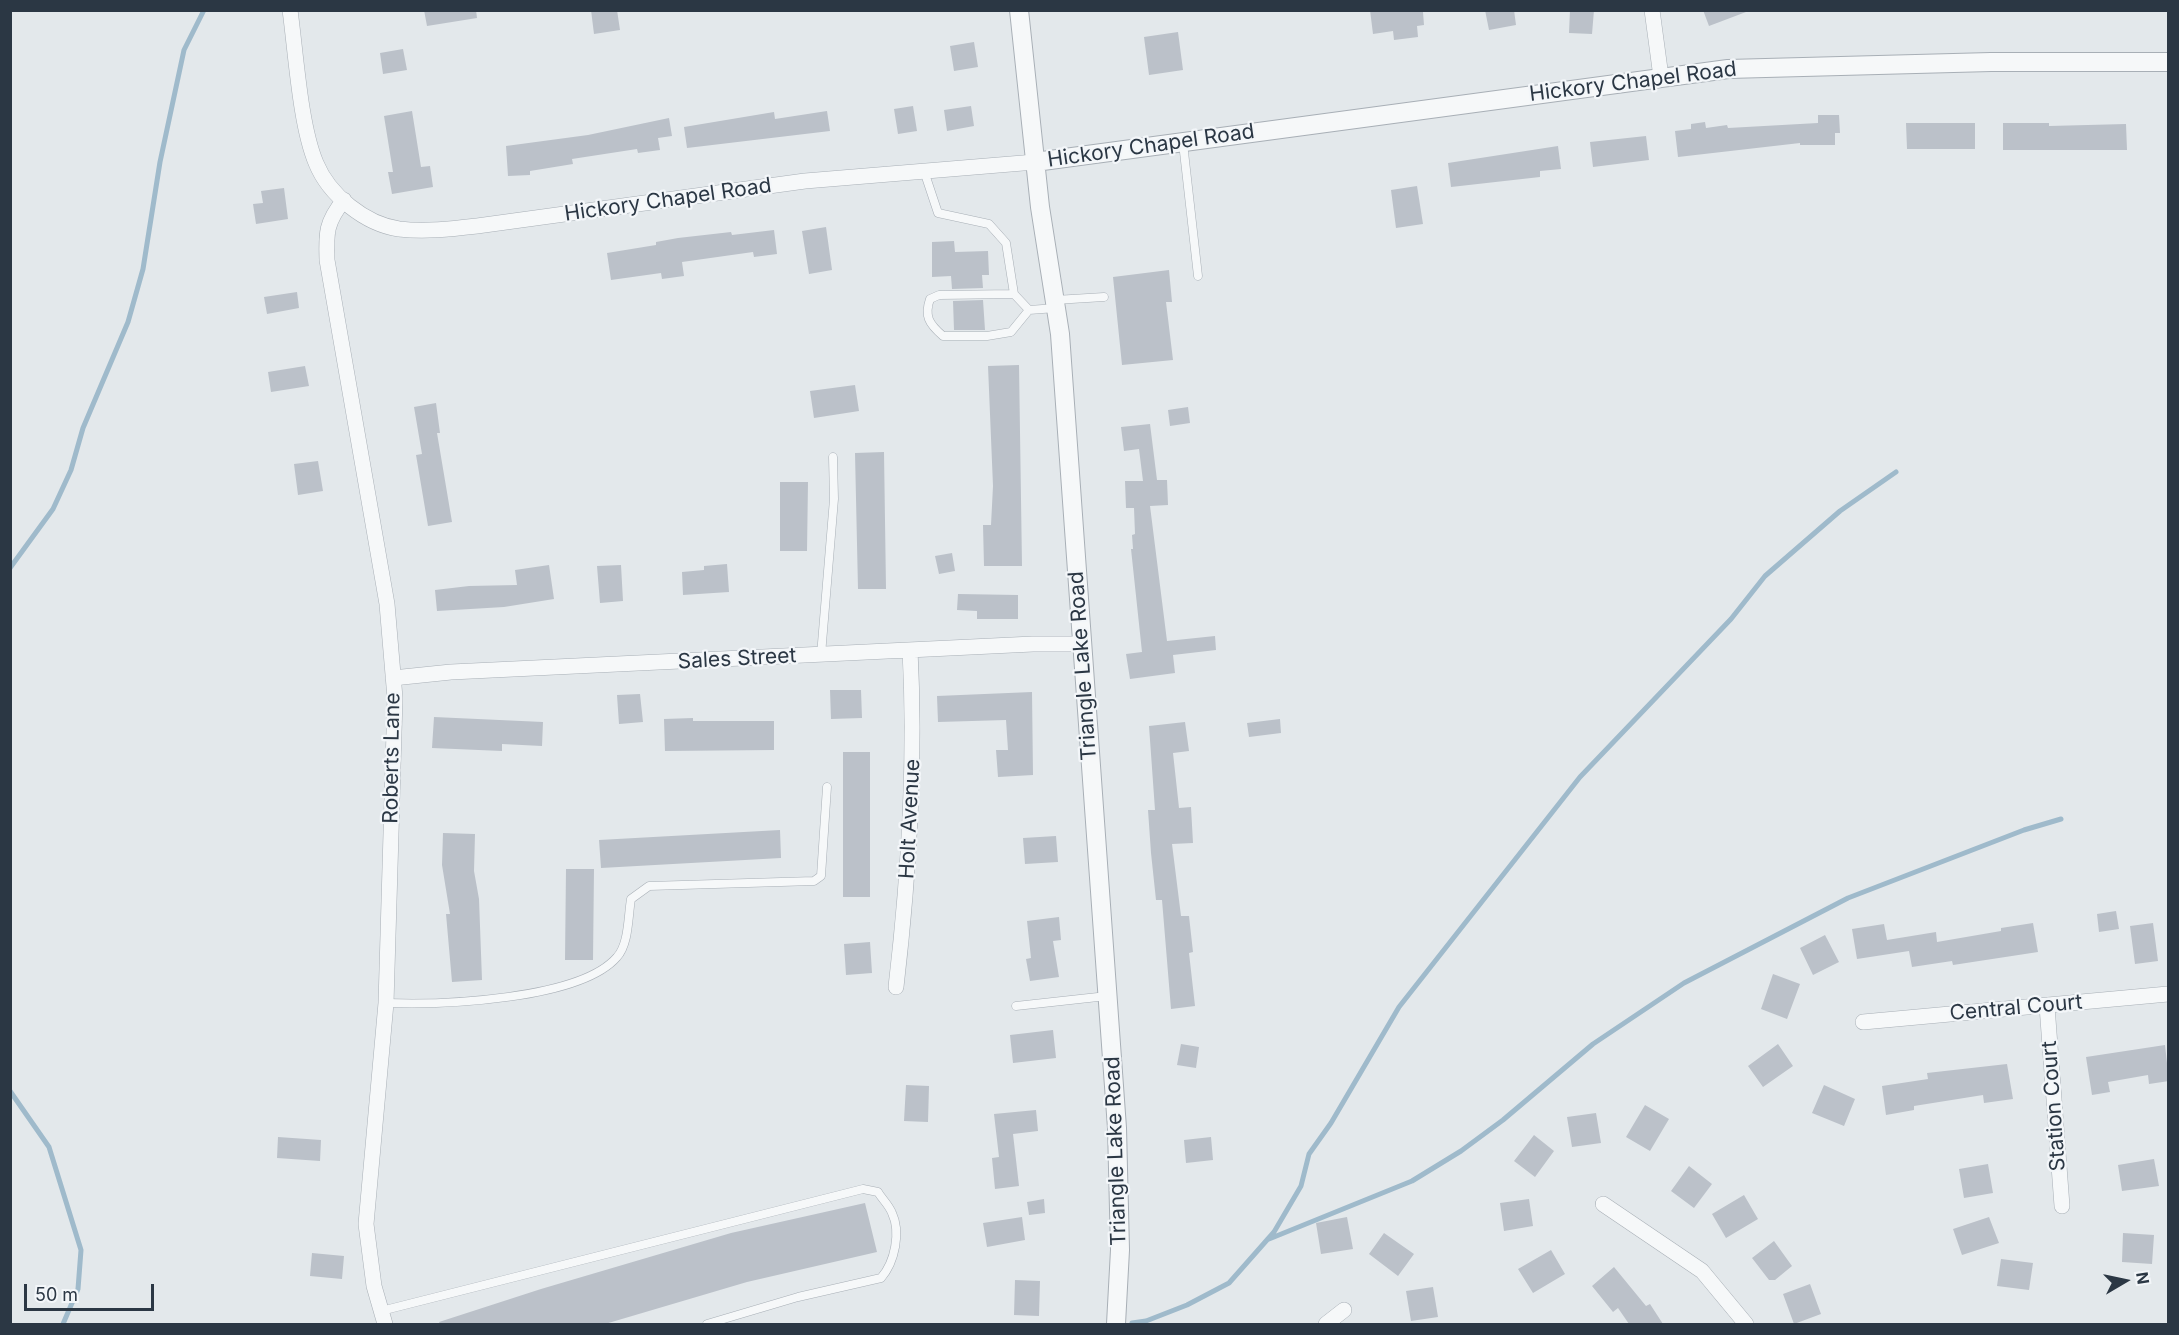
<!DOCTYPE html>
<style>
body{margin:0}
#map{position:relative;width:2179px;height:1335px;overflow:hidden;background:#e3e8eb;font-family:Inter,sans-serif}
canvas{display:block}
.frame{position:absolute;inset:0;border:12px solid #2b3744;pointer-events:none}
.north{position:absolute;left:2095px;top:1251px;width:60px;height:60px;-webkit-text-stroke:4px #f3f6f9;paint-order:stroke;rotate:81deg;font-size:16px;font-weight:700;line-height:24px;text-align:center;color:#2b3744}
.north::after{content:'';display:block;margin:auto;width:21px;height:27px;background:#2b3744;clip-path:polygon(50% 0,100% 100%,50% 72%,0 100%)}
.scale{position:absolute;left:24px;top:1284px;width:130px;height:27px;box-sizing:border-box;border:3px solid #2b3744;border-top:0;padding-left:8px;font-size:18px;line-height:21px;white-space:nowrap;color:#2b3744;-webkit-text-stroke:4px #f3f6f9;paint-order:stroke}
</style>
<div id="map">
<canvas width="2179" height="1335"></canvas>
<div class="frame"></div>
<div class="north">N</div>
<div class="scale">50 m</div>
</div>
<script>
const g = document.querySelector('canvas').getContext('2d');
g.lineJoin = 'round';
function stroke(path, color, width, dash) {
  g.strokeStyle = color;
  g.lineWidth = width;
  g.lineCap = dash ? 'butt' : 'round';
  g.setLineDash(dash || []);
  g.stroke(path);
}
function fill(path, color) {
  g.fillStyle = color;
  g.fill(path, 'evenodd');
}
function drawText(font, color, halo, rows, align = 'center') {
  g.font = font + ' Inter,sans-serif';
  g.lineWidth = 4.5;
  g.setLineDash([]);
  g.textBaseline = 'middle';
  g.strokeStyle = halo;
  g.fillStyle = color;
  for (const [text, x, y, turn = 0] of rows) {
    g.save();
    g.translate(x, y);
    g.rotate((+turn || 0) * Math.PI / 180);
    g.textAlign = isNaN(turn) ? turn : align;
    if (halo) g.strokeText(text, 0, 0);
    g.fillText(text, 0, 0);
    g.restore();
  }
}
const stream = new Path2D(`
 M 10,568 L 53,509 L 71,470 L 83,428 L 128,322 L 143,269 L 160,162 L 184,50 L 204,10
 M 10,1091 L 49,1147 L 81,1250 L 78,1289 L 63,1324
 M 1269,1239 L 1412,1181 L 1461,1151 L 1503,1120 L 1593,1044 L 1684,983 L 1848,898 L 2024,830 L 2061,819
 M 1132,1323 L 1146,1321 L 1187,1305 L 1229,1283 L 1274,1232 L 1301,1186 L 1309,1154 L 1331,1123 L 1399,1007 L 1580,777 L 1731,619 L 1765,576 L 1840,511 L 1896,472`);
const building = new Path2D(`
 M 424,10 L 476,10 L 477,18 L 427,26 Z
 M 591,10 L 617,10 L 620,30 L 594,34 Z
 M 1370,10 L 1423,12 L 1424,25 L 1417,26 L 1418,37 L 1394,40 L 1393,31 L 1373,34 Z
 M 1485,10 L 1514,10 L 1516,25 L 1489,30 Z
 M 1570,10 L 1594,10 L 1592,34 L 1569,33 Z
 M 1703,10 L 1746,10 L 1746,12 L 1709,26 Z
 M 1178,32 L 1183,70 L 1149,75 L 1144,37 Z
 M 974,42 L 978,67 L 954,71 L 950,46 Z
 M 403,49 L 407,70 L 383,74 L 380,53 Z
 M 913,106 L 917,131 L 898,134 L 894,109 Z
 M 971,106 L 974,126 L 947,131 L 944,110 Z
 M 412,111 L 421,167 L 430,166 L 433,187 L 392,194 L 388,172 L 393,172 L 384,116 Z
 M 827,111 L 830,131 L 687,148 L 684,127 L 774,112 L 775,119 Z
 M 1818,115 L 1839,115 L 1840,133 L 1835,133 L 1835,145 L 1800,145 L 1800,143 L 1678,157 L 1675,131 L 1691,129 L 1691,124 L 1705,122 L 1706,128 L 1727,125 L 1728,128 L 1818,123 Z
 M 669,118 L 672,136 L 658,138 L 660,150 L 638,153 L 637,149 L 572,159 L 573,164 L 530,171 L 530,175 L 508,176 L 506,146 L 588,135 Z
 M 1906,123 L 1975,123 L 1975,149 L 1907,149 Z
 M 2003,123 L 2049,123 L 2049,126 L 2126,124 L 2127,150 L 2003,150 Z
 M 1646,136 L 1649,160 L 1593,167 L 1590,142 Z
 M 1558,146 L 1561,169 L 1540,171 L 1540,177 L 1451,187 L 1448,163 Z
 M 1417,186 L 1423,224 L 1396,228 L 1391,190 Z
 M 284,188 L 288,219 L 256,224 L 253,204 L 263,203 L 261,191 Z
 M 826,227 L 832,270 L 809,274 L 802,231 Z
 M 774,230 L 777,254 L 754,257 L 753,252 L 682,262 L 684,276 L 662,279 L 661,273 L 611,280 L 607,253 L 656,245 L 656,242 L 678,238 L 731,232 L 732,235 Z
 M 954,241 L 955,252 L 988,251 L 989,275 L 982,275 L 983,288 L 952,289 L 951,276 L 932,277 L 932,242 Z
 M 1169,270 L 1172,302 L 1166,302 L 1173,360 L 1122,365 L 1113,277 Z
 M 297,292 L 299,308 L 267,314 L 264,297 Z
 M 983,300 L 985,330 L 954,330 L 953,301 Z
 M 1019,365 L 1022,566 L 984,566 L 983,525 L 991,525 L 993,486 L 988,366 Z
 M 305,366 L 309,386 L 271,392 L 268,372 Z
 M 855,385 L 859,411 L 814,418 L 810,391 Z
 M 436,403 L 440,433 L 437,433 L 452,522 L 428,526 L 416,455 L 422,454 L 414,407 Z
 M 1188,407 L 1190,423 L 1170,426 L 1168,410 Z
 M 1150,424 L 1157,480 L 1167,480 L 1168,505 L 1150,506 L 1167,641 L 1215,636 L 1216,650 L 1173,655 L 1175,673 L 1130,679 L 1126,654 L 1142,652 L 1131,549 L 1133,549 L 1132,535 L 1135,534 L 1134,508 L 1126,508 L 1125,481 L 1143,481 L 1139,449 L 1124,451 L 1121,427 Z
 M 884,452 L 886,589 L 858,589 L 855,453 Z
 M 318,461 L 323,491 L 298,495 L 294,464 Z
 M 780,482 L 808,482 L 807,551 L 780,551 Z
 M 952,553 L 955,571 L 939,574 L 935,556 Z
 M 727,564 L 729,592 L 683,595 L 682,572 L 704,570 L 704,566 Z
 M 549,565 L 554,599 L 504,607 L 437,611 L 435,590 L 469,586 L 517,585 L 515,570 Z
 M 621,565 L 623,601 L 600,603 L 597,566 Z
 M 958,594 L 1018,595 L 1018,619 L 977,619 L 977,611 L 957,610 Z
 M 830,690 L 861,690 L 862,718 L 831,719 Z
 M 1032,692 L 1033,775 L 998,777 L 996,750 L 1008,750 L 1006,720 L 938,722 L 937,696 Z
 M 640,694 L 643,722 L 619,724 L 617,695 Z
 M 434,717 L 543,722 L 542,746 L 502,744 L 502,751 L 432,748 Z
 M 693,718 L 693,721 L 774,721 L 774,750 L 665,751 L 664,719 Z
 M 1280,719 L 1281,733 L 1249,737 L 1247,723 Z
 M 1185,722 L 1189,751 L 1173,753 L 1179,808 L 1191,807 L 1193,843 L 1172,844 L 1181,916 L 1189,916 L 1193,952 L 1189,953 L 1195,1006 L 1171,1009 L 1162,900 L 1156,900 L 1151,853 L 1148,810 L 1155,810 L 1149,726 Z
 M 843,752 L 870,752 L 870,897 L 843,897 Z
 M 780,830 L 781,858 L 601,868 L 599,840 Z
 M 443,833 L 475,834 L 474,871 L 479,899 L 482,980 L 452,982 L 446,914 L 450,914 L 442,865 Z
 M 1056,836 L 1058,862 L 1025,864 L 1023,838 Z
 M 566,869 L 594,869 L 593,960 L 565,960 Z
 M 2116,911 L 2119,929 L 2099,932 L 2097,914 Z
 M 1059,917 L 1061,940 L 1053,941 L 1059,977 L 1030,981 L 1026,959 L 1031,958 L 1027,921 Z
 M 2033,923 L 2038,952 L 1953,965 L 1952,961 L 1912,967 L 1909,951 L 1857,959 L 1852,929 L 1884,924 L 1887,940 L 1936,932 L 1937,942 L 2001,931 L 2001,928 Z
 M 2153,923 L 2158,961 L 2135,964 L 2130,926 Z
 M 1825,935 L 1839,962 L 1813,975 L 1800,948 Z
 M 870,942 L 872,973 L 846,975 L 844,944 Z
 M 1773,974 L 1800,984 L 1787,1019 L 1761,1009 Z
 M 1053,1030 L 1056,1058 L 1013,1063 L 1010,1035 Z
 M 1181,1044 L 1199,1047 L 1196,1068 L 1177,1065 Z
 M 1778,1044 L 1793,1066 L 1763,1087 L 1748,1066 Z
 M 2165,1045 L 2169,1081 L 2149,1084 L 2148,1075 L 2108,1082 L 2110,1092 L 2092,1095 L 2086,1057 Z
 M 2007,1064 L 2013,1099 L 1984,1103 L 1983,1095 L 1914,1106 L 1914,1110 L 1886,1115 L 1882,1086 L 1928,1079 L 1927,1073 Z
 M 906,1085 L 929,1086 L 928,1122 L 904,1121 Z
 M 1824,1085 L 1855,1099 L 1844,1126 L 1812,1113 Z
 M 1645,1105 L 1669,1119 L 1650,1151 L 1626,1137 Z
 M 1036,1110 L 1038,1131 L 1013,1134 L 1019,1186 L 995,1189 L 992,1158 L 999,1157 L 994,1114 Z
 M 1596,1113 L 1601,1143 L 1572,1147 L 1567,1117 Z
 M 1534,1135 L 1554,1151 L 1535,1177 L 1514,1161 Z
 M 278,1137 L 321,1140 L 320,1161 L 277,1158 Z
 M 1211,1137 L 1213,1160 L 1186,1163 L 1184,1140 Z
 M 2154,1159 L 2159,1186 L 2122,1191 L 2118,1165 Z
 M 1988,1164 L 1993,1193 L 1964,1198 L 1959,1169 Z
 M 1689,1166 L 1712,1184 L 1694,1208 L 1671,1191 Z
 M 1744,1195 L 1758,1219 L 1726,1238 L 1712,1214 Z
 M 1044,1199 L 1045,1213 L 1029,1215 L 1027,1202 Z
 M 1529,1199 L 1533,1226 L 1504,1231 L 1500,1203 Z
 M 865,1203 L 877,1252 L 747,1282 L 605,1324 L 440,1324 L 439,1322 L 541,1289 L 731,1233 Z
 M 1022,1217 L 1025,1240 L 987,1247 L 983,1223 Z
 M 1347,1217 L 1353,1249 L 1321,1254 L 1316,1223 Z
 M 1989,1217 L 1999,1243 L 1962,1255 L 1953,1229 Z
 M 1384,1233 L 1414,1254 L 1398,1276 L 1369,1254 Z
 M 2123,1233 L 2154,1235 L 2152,1264 L 2122,1262 Z
 M 1774,1241 L 1792,1266 L 1775,1280 L 1769,1280 L 1752,1258 Z
 M 1551,1250 L 1565,1274 L 1533,1293 L 1518,1269 Z
 M 312,1253 L 344,1256 L 342,1279 L 310,1276 Z
 M 2001,1259 L 2033,1263 L 2029,1290 L 1997,1286 Z
 M 1614,1267 L 1646,1306 L 1650,1304 L 1663,1324 L 1629,1324 L 1618,1308 L 1613,1312 L 1592,1286 Z
 M 1015,1280 L 1040,1281 L 1039,1316 L 1014,1315 Z
 M 1810,1284 L 1821,1314 L 1794,1324 L 1783,1294 Z
 M 1433,1287 L 1438,1317 L 1411,1321 L 1406,1291 Z`);
const service = new Path2D(`
 M 1183,143 L 1198,276
 M 924,171 L 938,213 L 989,224 L 1006,243 L 1014,294 L 1029,310 L 1056,308
 M 1014,294 L 939,295 L 930,299 C 924,316 929,324 943,336 L 987,336 L 1011,332 L 1029,310
 M 1055,300 L 1104,297
 M 821,655 L 834,499 L 833,457
 M 386,1003 C 441,1005 580,1000 617,957 C 629,944 628,916 631,899 L 649,886 L 814,881 L 821,876 L 827,787
 M 1016,1006 L 1107,996
 M 381,1311 L 863,1189 L 878,1192 C 882,1199 889,1205 892,1213 C 901,1232 895,1262 881,1278 L 798,1297 L 707,1324`);
const minor = new Path2D(`
 M 290,10 C 296,54 300,125 316,163 C 329,195 365,224 399,229 C 425,232 451,229 477,226 L 805,181 L 1035,162
 M 1652,10 L 1661,77
 M 344,200 C 326,222 326,233 327,260 L 387,604 L 395,698 L 386,1003 L 366,1224 L 374,1286 L 385,1324
 M 393,678 L 451,672 L 1033,644 L 1082,644
 M 896,987 C 909,875 916,763 910,650
 M 2047,1006 L 2062,1206
 M 1863,1022 L 2168,994
 M 1603,1204 L 1702,1271 L 1746,1324
 M 1326,1324 L 1344,1310`);
const tertiary = new Path2D(`
 M 1019,10 L 1040,207 L 1060,334 L 1117,1128 L 1120,1250 L 1116,1324
 M 1035,162 L 1728,69 L 1991,62 L 2168,62`);
const streetNames = [
 ["Hickory Chapel Road",1633,82,-7],
 ["Hickory Chapel Road",1151,146,-8],
 ["Hickory Chapel Road",668,200,-8],
 ["Sales Street",737,659,-3],
 ["Triangle Lake Road",1083,666,-94],
 ["Roberts Lane",392,758,-89],
 ["Holt Avenue",910,819,-87],
 ["Central Court",2016,1008,-5],
 ["Station Court",2054,1106,-94],
 ["Triangle Lake Road",1116,1151,-92]
];
stroke(stream, '#9fbacb', 5);
fill(building, '#bbc1c9');
stroke(service, '#a8afb6', 9);
stroke(minor, '#a8afb6', 16);
stroke(tertiary, '#a8afb6', 20);
stroke(service, '#f6f8f9', 8);
stroke(minor, '#f6f8f9', 15);
stroke(tertiary, '#f6f8f9', 18);
drawText('21px', '#2b3744', '#f3f6f9', streetNames);
</script>
